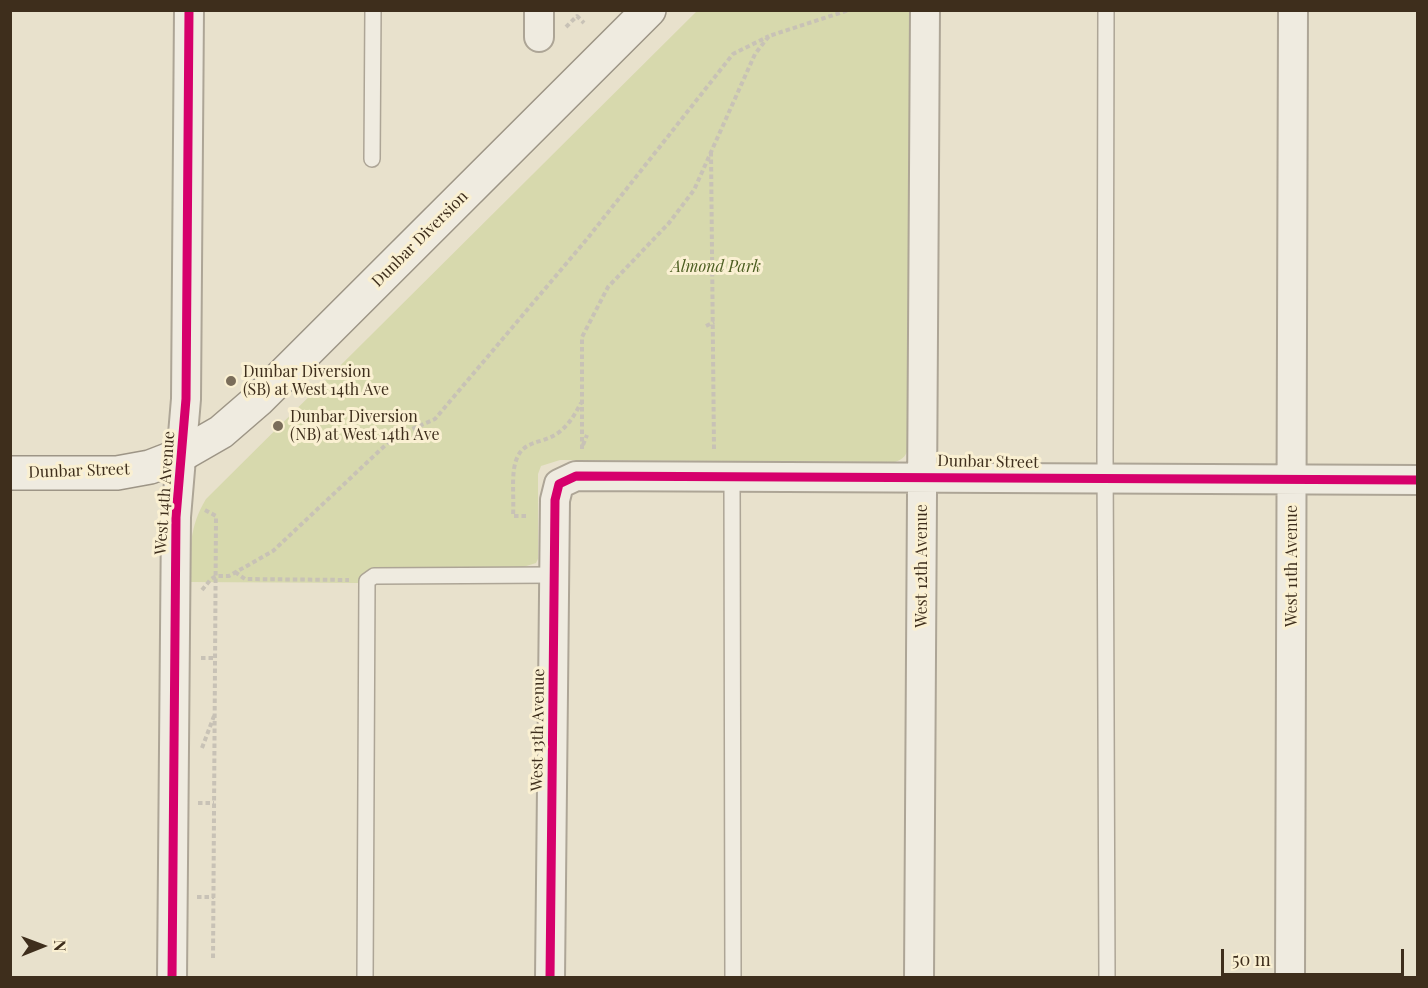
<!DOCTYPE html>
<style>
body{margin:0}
#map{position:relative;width:1428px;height:988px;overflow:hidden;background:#e8e1cc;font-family:"Playfair Display",serif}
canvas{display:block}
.frame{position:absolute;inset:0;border:12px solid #3e2e1c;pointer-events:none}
.north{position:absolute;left:12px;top:916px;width:60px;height:60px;-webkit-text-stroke:4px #faf0d2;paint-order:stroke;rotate:89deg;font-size:16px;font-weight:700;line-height:24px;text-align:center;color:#3e2e1c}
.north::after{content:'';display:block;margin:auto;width:21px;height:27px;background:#3e2e1c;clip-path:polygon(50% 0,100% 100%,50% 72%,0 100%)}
.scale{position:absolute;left:1221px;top:949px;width:183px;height:27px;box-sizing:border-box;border:3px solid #3e2e1c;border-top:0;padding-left:8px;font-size:18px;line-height:21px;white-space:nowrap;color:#3e2e1c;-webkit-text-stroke:4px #faf0d2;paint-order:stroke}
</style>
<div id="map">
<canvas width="1428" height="988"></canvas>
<div class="frame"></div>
<div class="north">N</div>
<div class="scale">50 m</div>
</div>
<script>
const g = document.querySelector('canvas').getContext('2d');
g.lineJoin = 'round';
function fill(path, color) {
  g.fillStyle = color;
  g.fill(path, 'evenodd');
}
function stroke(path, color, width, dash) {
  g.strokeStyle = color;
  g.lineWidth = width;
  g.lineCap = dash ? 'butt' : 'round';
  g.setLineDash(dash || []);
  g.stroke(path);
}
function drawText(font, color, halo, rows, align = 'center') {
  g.font = font + ' "Playfair Display",serif';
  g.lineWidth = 6;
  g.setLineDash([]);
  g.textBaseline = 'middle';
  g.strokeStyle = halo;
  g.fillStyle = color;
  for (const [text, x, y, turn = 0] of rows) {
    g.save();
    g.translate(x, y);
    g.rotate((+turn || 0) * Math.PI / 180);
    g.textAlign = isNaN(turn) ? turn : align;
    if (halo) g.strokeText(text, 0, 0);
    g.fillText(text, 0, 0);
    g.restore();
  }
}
const green = new Path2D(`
 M 697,11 L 911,11 L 909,447 C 906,455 904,459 895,462 L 560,460 L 541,466 L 538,474 L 538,559 L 536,563 L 520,568 L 368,570 L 359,583 L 190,582 C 190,550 189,527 206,499 Z`);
const path = new Path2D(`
 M 566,27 L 577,16 L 584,23
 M 711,152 L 714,449
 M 706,326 L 714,322
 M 583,445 L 587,435
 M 582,449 L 582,337 L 608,287 L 669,223 L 694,190 L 755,54 L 769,36 L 849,10
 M 205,510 L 216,516 L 213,961
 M 526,516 L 513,516 C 514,500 512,483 514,469 C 519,438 539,446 558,433 C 569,425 575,414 581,403
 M 235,572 L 245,579 L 349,580
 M 202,590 L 211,579 L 216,576 L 229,576 L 273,551 L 394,437 L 435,419 L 587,239 L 733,54 L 769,36
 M 201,658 L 216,658
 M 202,748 L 214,716
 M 198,803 L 214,803
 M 197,897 L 214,897`);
const service = new Path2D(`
 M 1106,10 L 1105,452 L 1107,978
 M 372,159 L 373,10
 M 732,477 L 733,978
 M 365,978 L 367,581 L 374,576 L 554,575`);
const minor = new Path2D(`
 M 539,37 L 539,10
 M 172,978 L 176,517 L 186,399 L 189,10
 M 550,978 L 555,500 L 559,484 L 576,476 L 1418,480
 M 919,978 L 925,10
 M 1290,978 L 1293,10`);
const secondary = new Path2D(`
 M 10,473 L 117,473 L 150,467 L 181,455 L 221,432 L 258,400 L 649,10`);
const cycleway = new Path2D(`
 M 172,978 L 176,517 L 186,399 L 189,10
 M 550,978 L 555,500 L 559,484 L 576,476 L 1418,480`);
const markers = [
 [231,381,6,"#7a6d5a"],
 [278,426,6,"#7a6d5a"]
];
const streetNames = [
 ["Dunbar Diversion",420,239,-45],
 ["Dunbar Street",988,462,1],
 ["Dunbar Street",79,471,-2],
 ["West 14th Avenue",165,493,-86],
 ["West 12th Avenue",922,566,-90],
 ["West 11th Avenue",1292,566,-90],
 ["West 13th Avenue",538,730,-89]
];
const parkNames = [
 ["Almond Park",716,267]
];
const poiNames = [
 ["Dunbar Diversion",243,372],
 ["(SB) at West 14th Ave",243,390],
 ["Dunbar Diversion",290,417],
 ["(NB) at West 14th Ave",290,435]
];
fill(green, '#d7d9ad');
stroke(service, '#ada596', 18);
stroke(minor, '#ada596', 32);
stroke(secondary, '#9d9586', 36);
stroke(path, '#c8c2b6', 4, [4.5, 3]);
stroke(service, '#efebe0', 15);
stroke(minor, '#efebe0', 28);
stroke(secondary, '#efebe0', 33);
stroke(cycleway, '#d6006c', 9);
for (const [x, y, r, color] of markers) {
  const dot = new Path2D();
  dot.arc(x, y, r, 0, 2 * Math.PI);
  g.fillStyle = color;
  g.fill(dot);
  stroke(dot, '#faf0d2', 2);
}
drawText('16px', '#3e2e1c', '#faf0d2', streetNames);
drawText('italic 16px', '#4b5d20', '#faf0d2', parkNames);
drawText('16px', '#3e2e1c', '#faf0d2', poiNames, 'left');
</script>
